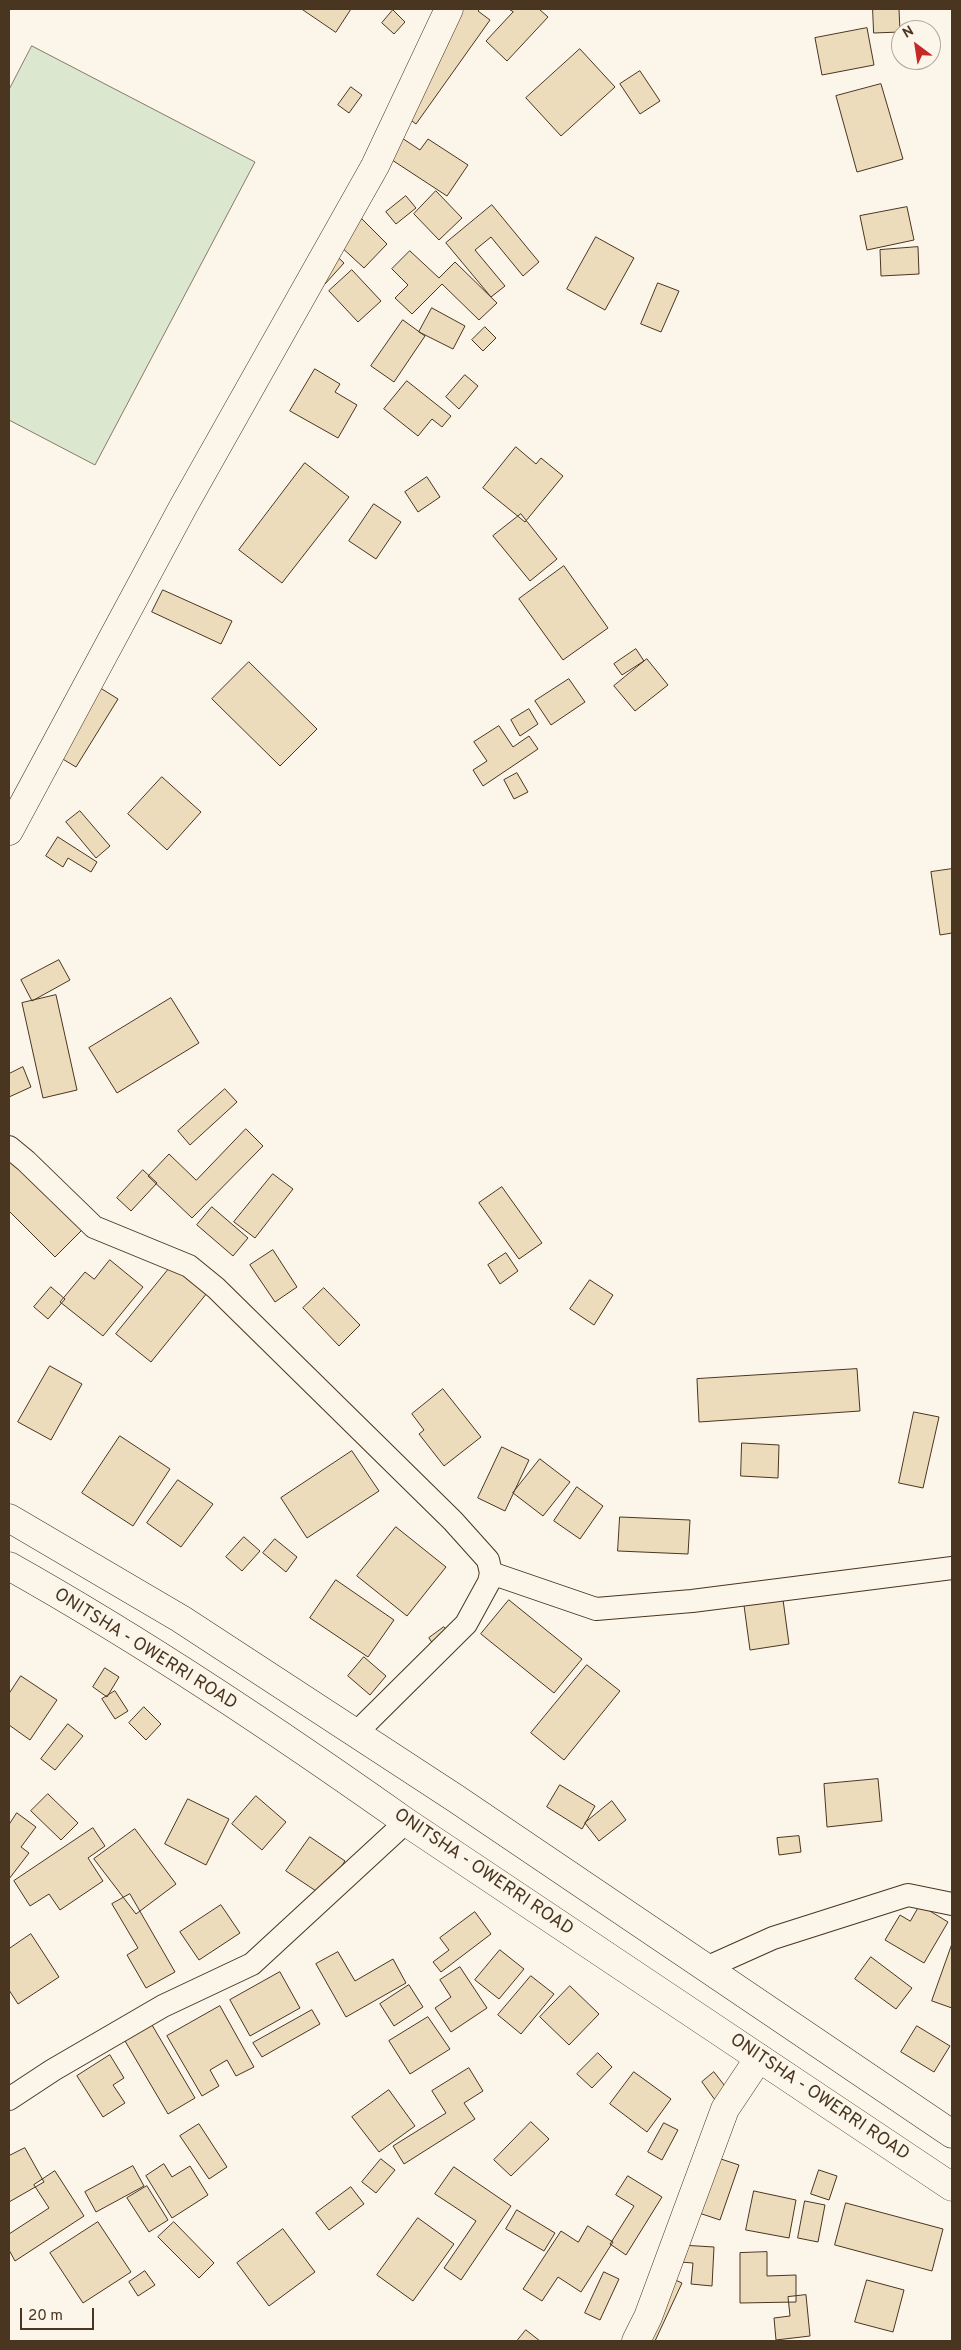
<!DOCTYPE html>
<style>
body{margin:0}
#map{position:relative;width:961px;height:2350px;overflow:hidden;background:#fbf6e9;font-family:Overpass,sans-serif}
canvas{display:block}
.frame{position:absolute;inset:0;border:10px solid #4a3520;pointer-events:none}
.north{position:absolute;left:891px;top:20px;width:50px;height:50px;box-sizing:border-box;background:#fbf6e9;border:1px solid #b4a999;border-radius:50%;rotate:329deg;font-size:14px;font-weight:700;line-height:20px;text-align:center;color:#4a3520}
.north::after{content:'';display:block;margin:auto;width:18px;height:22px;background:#c62828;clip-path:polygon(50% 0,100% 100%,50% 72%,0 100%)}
.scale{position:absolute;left:20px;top:2308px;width:74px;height:22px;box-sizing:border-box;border:2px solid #4a3520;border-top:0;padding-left:6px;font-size:15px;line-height:18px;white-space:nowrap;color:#4a3520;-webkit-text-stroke:4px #fbf6e9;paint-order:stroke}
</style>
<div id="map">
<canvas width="961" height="2350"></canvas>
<div class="frame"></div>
<div class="north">N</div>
<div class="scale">20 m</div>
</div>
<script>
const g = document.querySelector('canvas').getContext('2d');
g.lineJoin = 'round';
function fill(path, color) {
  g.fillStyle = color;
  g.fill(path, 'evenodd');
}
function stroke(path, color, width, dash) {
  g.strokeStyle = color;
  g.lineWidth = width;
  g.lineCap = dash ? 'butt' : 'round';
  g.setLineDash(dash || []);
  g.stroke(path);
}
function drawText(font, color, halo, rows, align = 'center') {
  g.font = font + ' Overpass,sans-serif';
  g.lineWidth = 4;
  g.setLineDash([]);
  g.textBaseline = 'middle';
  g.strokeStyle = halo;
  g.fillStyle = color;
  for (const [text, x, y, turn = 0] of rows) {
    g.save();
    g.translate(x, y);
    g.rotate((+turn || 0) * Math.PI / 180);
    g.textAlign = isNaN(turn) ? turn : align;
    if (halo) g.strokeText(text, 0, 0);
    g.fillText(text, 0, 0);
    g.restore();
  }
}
const green = new Path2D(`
 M 32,46 L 255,162 L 95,465 L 9,420 L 9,90 Z`);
const building = new Path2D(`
 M 302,9 L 351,9 L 336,32 Z
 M 459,9 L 480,9 L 478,11 L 490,20 L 416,124 L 404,115 Z
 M 509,9 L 539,9 L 548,17 L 507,61 L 486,41 L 513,12 Z
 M 873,9 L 899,9 L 900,32 L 874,33 Z
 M 393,10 L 405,22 L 394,34 L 382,23 Z
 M 867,28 L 874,65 L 822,75 L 815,38 Z
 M 580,49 L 615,87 L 561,136 L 526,98 Z
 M 640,71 L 660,101 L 640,114 L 620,84 Z
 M 881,84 L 903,159 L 857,172 L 836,96 Z
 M 351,87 L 362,95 L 349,113 L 338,105 Z
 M 402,138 L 420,150 L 428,139 L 468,165 L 447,196 L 389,158 Z
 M 436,191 L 462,218 L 439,240 L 414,214 Z
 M 406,196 L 416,208 L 396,224 L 386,212 Z
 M 492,205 L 539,262 L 523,276 L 491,237 L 475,250 L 505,286 L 491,297 L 446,243 Z
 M 907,207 L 914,240 L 867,250 L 860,216 Z
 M 362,219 L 387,244 L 364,268 L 338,244 Z
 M 596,237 L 634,258 L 605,310 L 567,289 Z
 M 918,247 L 919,274 L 881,276 L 880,250 Z
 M 329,249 L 344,263 L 325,284 L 310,270 Z
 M 410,251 L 439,278 L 455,262 L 497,303 L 479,320 L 442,284 L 412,314 L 395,298 L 408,285 L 392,269 Z
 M 352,270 L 381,301 L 358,322 L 329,291 Z
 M 658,283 L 679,291 L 661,332 L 641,324 Z
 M 432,308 L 465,326 L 453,349 L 419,332 Z
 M 403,320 L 425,336 L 394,382 L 371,366 Z
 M 485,327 L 496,338 L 483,351 L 472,340 Z
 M 315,369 L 340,384 L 335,392 L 357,405 L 338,438 L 290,411 Z
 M 465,375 L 478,386 L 459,409 L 446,397 Z
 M 407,381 L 451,416 L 442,427 L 432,419 L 418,436 L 384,409 Z
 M 516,447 L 536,464 L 541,458 L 563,476 L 525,522 L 483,488 Z
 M 305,463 L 349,497 L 282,583 L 239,550 Z
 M 427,477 L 440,497 L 418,512 L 405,492 Z
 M 374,504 L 401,522 L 376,559 L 349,541 Z
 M 521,514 L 557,559 L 530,581 L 493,536 Z
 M 564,566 L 608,628 L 563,660 L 519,599 Z
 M 163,590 L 232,621 L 221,644 L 152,612 Z
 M 636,649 L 644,661 L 622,675 L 614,664 Z
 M 647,659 L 668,685 L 635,711 L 614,686 Z
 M 249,662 L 317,729 L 280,766 L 212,699 Z
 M 569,679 L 585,702 L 551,725 L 535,701 Z
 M 94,684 L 118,699 L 76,767 L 51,752 Z
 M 529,709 L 538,724 L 520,736 L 511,720 Z
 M 499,726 L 513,747 L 529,736 L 538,749 L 483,786 L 473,770 L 487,761 L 474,742 Z
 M 517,773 L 528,792 L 514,799 L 504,780 Z
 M 162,777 L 201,812 L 167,850 L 128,814 Z
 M 80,811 L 110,846 L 96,858 L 66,822 Z
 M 58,837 L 97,862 L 91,872 L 68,858 L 63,867 L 46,856 Z
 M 952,869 L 952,933 L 940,935 L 931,872 Z
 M 59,960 L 70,980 L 32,1001 L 21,980 Z
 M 56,995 L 77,1090 L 43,1098 L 22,1003 Z
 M 171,998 L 199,1043 L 117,1093 L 89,1048 Z
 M 23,1067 L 31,1087 L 9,1097 L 9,1074 Z
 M 225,1089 L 237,1102 L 190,1145 L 178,1131 Z
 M 246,1129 L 263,1146 L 192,1218 L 148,1176 L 169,1154 L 196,1180 Z
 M 12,1160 L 82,1230 L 55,1257 L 9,1211 L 9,1163 Z
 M 143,1170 L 157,1183 L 131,1211 L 117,1198 Z
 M 273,1174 L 293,1189 L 255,1238 L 234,1222 Z
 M 502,1187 L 542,1243 L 519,1259 L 479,1203 Z
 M 212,1207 L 248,1238 L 233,1256 L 197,1225 Z
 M 273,1250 L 297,1287 L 275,1302 L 250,1265 Z
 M 506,1253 L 518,1271 L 500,1284 L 488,1265 Z
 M 110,1260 L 143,1287 L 103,1336 L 60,1302 L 85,1272 L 94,1279 Z
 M 172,1265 L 207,1293 L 151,1362 L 116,1334 Z
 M 590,1280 L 613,1295 L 594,1325 L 570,1309 Z
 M 51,1287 L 65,1299 L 48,1319 L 34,1307 Z
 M 324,1288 L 360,1325 L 339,1346 L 303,1308 Z
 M 50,1366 L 82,1384 L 51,1440 L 18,1422 Z
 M 857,1369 L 860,1411 L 699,1422 L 697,1379 Z
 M 443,1389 L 481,1437 L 444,1466 L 419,1434 L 424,1430 L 412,1414 Z
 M 914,1412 L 939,1417 L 923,1488 L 899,1483 Z
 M 120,1436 L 170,1469 L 133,1526 L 82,1493 Z
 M 742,1443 L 779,1445 L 778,1478 L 741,1476 Z
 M 502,1447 L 529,1460 L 505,1511 L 478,1498 Z
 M 352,1451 L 379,1491 L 307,1538 L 281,1498 Z
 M 540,1459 L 570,1482 L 543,1516 L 513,1493 Z
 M 178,1480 L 213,1504 L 181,1547 L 147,1523 Z
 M 577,1487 L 603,1506 L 580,1539 L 554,1521 Z
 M 620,1517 L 690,1520 L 688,1554 L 618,1551 Z
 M 396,1527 L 446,1567 L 407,1616 L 357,1576 Z
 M 244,1537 L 260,1551 L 242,1571 L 226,1557 Z
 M 275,1539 L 297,1557 L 286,1572 L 263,1553 Z
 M 336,1580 L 394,1620 L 368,1657 L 310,1618 Z
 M 782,1592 L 789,1644 L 750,1650 L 743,1598 Z
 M 509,1600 L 582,1659 L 554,1693 L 481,1634 Z
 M 444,1627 L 453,1637 L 437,1650 L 429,1638 Z
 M 364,1657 L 386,1676 L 370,1695 L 348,1676 Z
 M 587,1665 L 620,1691 L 564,1760 L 531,1733 Z
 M 105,1668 L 119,1677 L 107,1697 L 93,1687 Z
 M 21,1676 L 57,1700 L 30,1740 L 9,1725 L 9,1694 Z
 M 115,1691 L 128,1711 L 115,1719 L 102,1699 Z
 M 144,1707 L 161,1724 L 146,1740 L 129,1723 Z
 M 68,1724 L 83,1736 L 55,1770 L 41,1759 Z
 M 878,1779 L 882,1821 L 827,1827 L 824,1784 Z
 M 560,1785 L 595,1806 L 582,1829 L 547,1807 Z
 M 48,1794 L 78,1823 L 61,1840 L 31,1811 Z
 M 256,1796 L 286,1822 L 262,1850 L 232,1824 Z
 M 188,1799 L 229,1819 L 206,1865 L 165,1844 Z
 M 612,1801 L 626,1820 L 599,1841 L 585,1823 Z
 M 17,1813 L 36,1827 L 21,1847 L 29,1853 L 9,1879 L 9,1825 Z
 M 93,1828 L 105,1846 L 88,1858 L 103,1881 L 60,1910 L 49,1894 L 30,1906 L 14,1881 Z
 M 135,1829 L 176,1884 L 136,1914 L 94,1859 Z
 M 799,1836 L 801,1852 L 779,1855 L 777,1838 Z
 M 310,1837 L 345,1861 L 322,1895 L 286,1871 Z
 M 130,1894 L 175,1972 L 146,1988 L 127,1955 L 138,1948 L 112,1904 Z
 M 221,1905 L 240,1933 L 199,1960 L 180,1932 Z
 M 920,1905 L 948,1922 L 924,1963 L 885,1940 L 900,1915 L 910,1921 Z
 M 475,1912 L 491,1934 L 441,1972 L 433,1962 L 449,1950 L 440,1938 Z
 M 31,1934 L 59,1977 L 18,2004 L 9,1990 L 9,1949 Z
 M 952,1944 L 952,2008 L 932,2001 Z
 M 500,1950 L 524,1969 L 499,1999 L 475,1980 Z
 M 338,1952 L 355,1981 L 393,1959 L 406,1983 L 346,2017 L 316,1964 Z
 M 871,1957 L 912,1988 L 896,2009 L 855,1979 Z
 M 460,1967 L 487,2008 L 451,2032 L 435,2008 L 451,1997 L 440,1980 Z
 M 280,1972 L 300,2008 L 250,2036 L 230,2000 Z
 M 531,1976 L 554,1994 L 521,2034 L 498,2015 Z
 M 409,1985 L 423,2007 L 394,2026 L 380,2004 Z
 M 570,1986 L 599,2014 L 569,2045 L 540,2017 Z
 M 220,2006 L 254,2067 L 236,2076 L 227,2060 L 210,2070 L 219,2086 L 202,2096 L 167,2036 Z
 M 312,2010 L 320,2024 L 262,2057 L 253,2043 Z
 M 428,2017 L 450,2049 L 410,2074 L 389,2041 Z
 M 152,2025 L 195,2098 L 168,2114 L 125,2041 Z
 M 917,2026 L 950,2046 L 934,2072 L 901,2052 Z
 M 598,2053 L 612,2067 L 592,2088 L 577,2074 Z
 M 110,2055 L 124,2078 L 113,2085 L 125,2103 L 103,2117 L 77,2076 Z
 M 469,2068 L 483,2091 L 464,2103 L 475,2119 L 404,2164 L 393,2146 L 446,2113 L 432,2091 Z
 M 634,2072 L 671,2099 L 647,2132 L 610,2104 Z
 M 714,2072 L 728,2090 L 715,2100 L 702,2082 Z
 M 389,2090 L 415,2126 L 379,2152 L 352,2117 Z
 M 531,2122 L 549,2139 L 511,2176 L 494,2160 Z
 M 664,2123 L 678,2130 L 662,2160 L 648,2152 Z
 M 199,2124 L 227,2167 L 209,2179 L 180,2136 Z
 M 25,2148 L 44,2182 L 9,2202 L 9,2156 Z
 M 715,2157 L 739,2165 L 720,2220 L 696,2212 Z
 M 381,2159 L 395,2170 L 376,2193 L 362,2182 Z
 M 164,2164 L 172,2177 L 190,2166 L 208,2195 L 172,2218 L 146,2176 Z
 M 133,2166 L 144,2186 L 96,2212 L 85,2192 Z
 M 454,2167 L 511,2206 L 461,2280 L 444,2268 L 476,2221 L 435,2194 Z
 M 819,2170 L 837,2176 L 829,2200 L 811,2194 Z
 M 55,2171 L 84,2216 L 15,2261 L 9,2250 L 9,2234 L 49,2208 L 34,2185 Z
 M 628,2176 L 662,2197 L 626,2255 L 610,2244 L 634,2206 L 616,2195 Z
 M 147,2186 L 168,2220 L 149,2232 L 127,2198 Z
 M 351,2187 L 364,2204 L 329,2230 L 316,2213 Z
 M 754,2191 L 796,2200 L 789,2238 L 746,2230 Z
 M 805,2201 L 825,2205 L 818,2242 L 798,2238 Z
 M 846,2203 L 943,2229 L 932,2271 L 835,2245 Z
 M 517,2210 L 555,2233 L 544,2251 L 506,2229 Z
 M 418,2218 L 454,2244 L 413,2301 L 377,2275 Z
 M 98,2222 L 131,2272 L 83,2303 L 50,2253 Z
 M 174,2222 L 214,2263 L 199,2278 L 158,2237 Z
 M 588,2226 L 613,2242 L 581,2292 L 558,2277 L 542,2301 L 523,2289 L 561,2231 L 578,2242 Z
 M 283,2229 L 315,2272 L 269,2306 L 237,2263 Z
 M 681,2245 L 714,2247 L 712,2286 L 691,2284 L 693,2263 L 680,2262 Z
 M 767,2252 L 767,2276 L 796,2275 L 796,2302 L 740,2303 L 740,2253 Z
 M 145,2271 L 155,2285 L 138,2296 L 129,2282 Z
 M 604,2272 L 619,2279 L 600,2320 L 585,2313 Z
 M 662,2274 L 682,2283 L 655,2341 L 631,2341 Z
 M 867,2280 L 904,2290 L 893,2332 L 855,2322 Z
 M 806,2295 L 810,2336 L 776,2340 L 774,2318 L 790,2316 L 788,2297 Z
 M 526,2330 L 540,2341 L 517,2341 Z`);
const street = new Path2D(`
 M 9,1147 L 26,1161 L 94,1227 L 189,1266 L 216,1288 L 453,1521 L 488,1560 L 491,1573 L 489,1582 L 466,1624 L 356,1733
 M 491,1573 L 596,1609 L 692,1601 L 952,1568
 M 706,1968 L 773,1938 L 908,1895 L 952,1904
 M 9,2099 L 53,2070 L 163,2006 L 252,1964 L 406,1822`);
const secondary = new Path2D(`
 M 9,831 L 183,507 L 375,166 L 449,9
 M 636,2341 L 648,2317 L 725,2109 L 759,2058`);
const highway = new Path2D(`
 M 9,1518 L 181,1619 L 455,1798 L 952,2134
 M 9,1566 C 146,1643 277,1731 406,1822 L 952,2187`);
const streetNames = [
 ["ONITSHA - OWERRI ROAD",145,1650,32],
 ["ONITSHA - OWERRI ROAD",483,1873,34],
 ["ONITSHA - OWERRI ROAD",819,2098,34]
];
fill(green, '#dce7d0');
stroke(green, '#887966', 1);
fill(building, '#ecdcbc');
stroke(building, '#4a3520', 1);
stroke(street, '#4a3520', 24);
stroke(secondary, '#4a3520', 29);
stroke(highway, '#4a3520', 29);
stroke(street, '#fbf6e9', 22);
stroke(secondary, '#fbf6e9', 28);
stroke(highway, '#fbf6e9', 28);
drawText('18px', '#4a3520', '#fbf6e9', streetNames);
</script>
